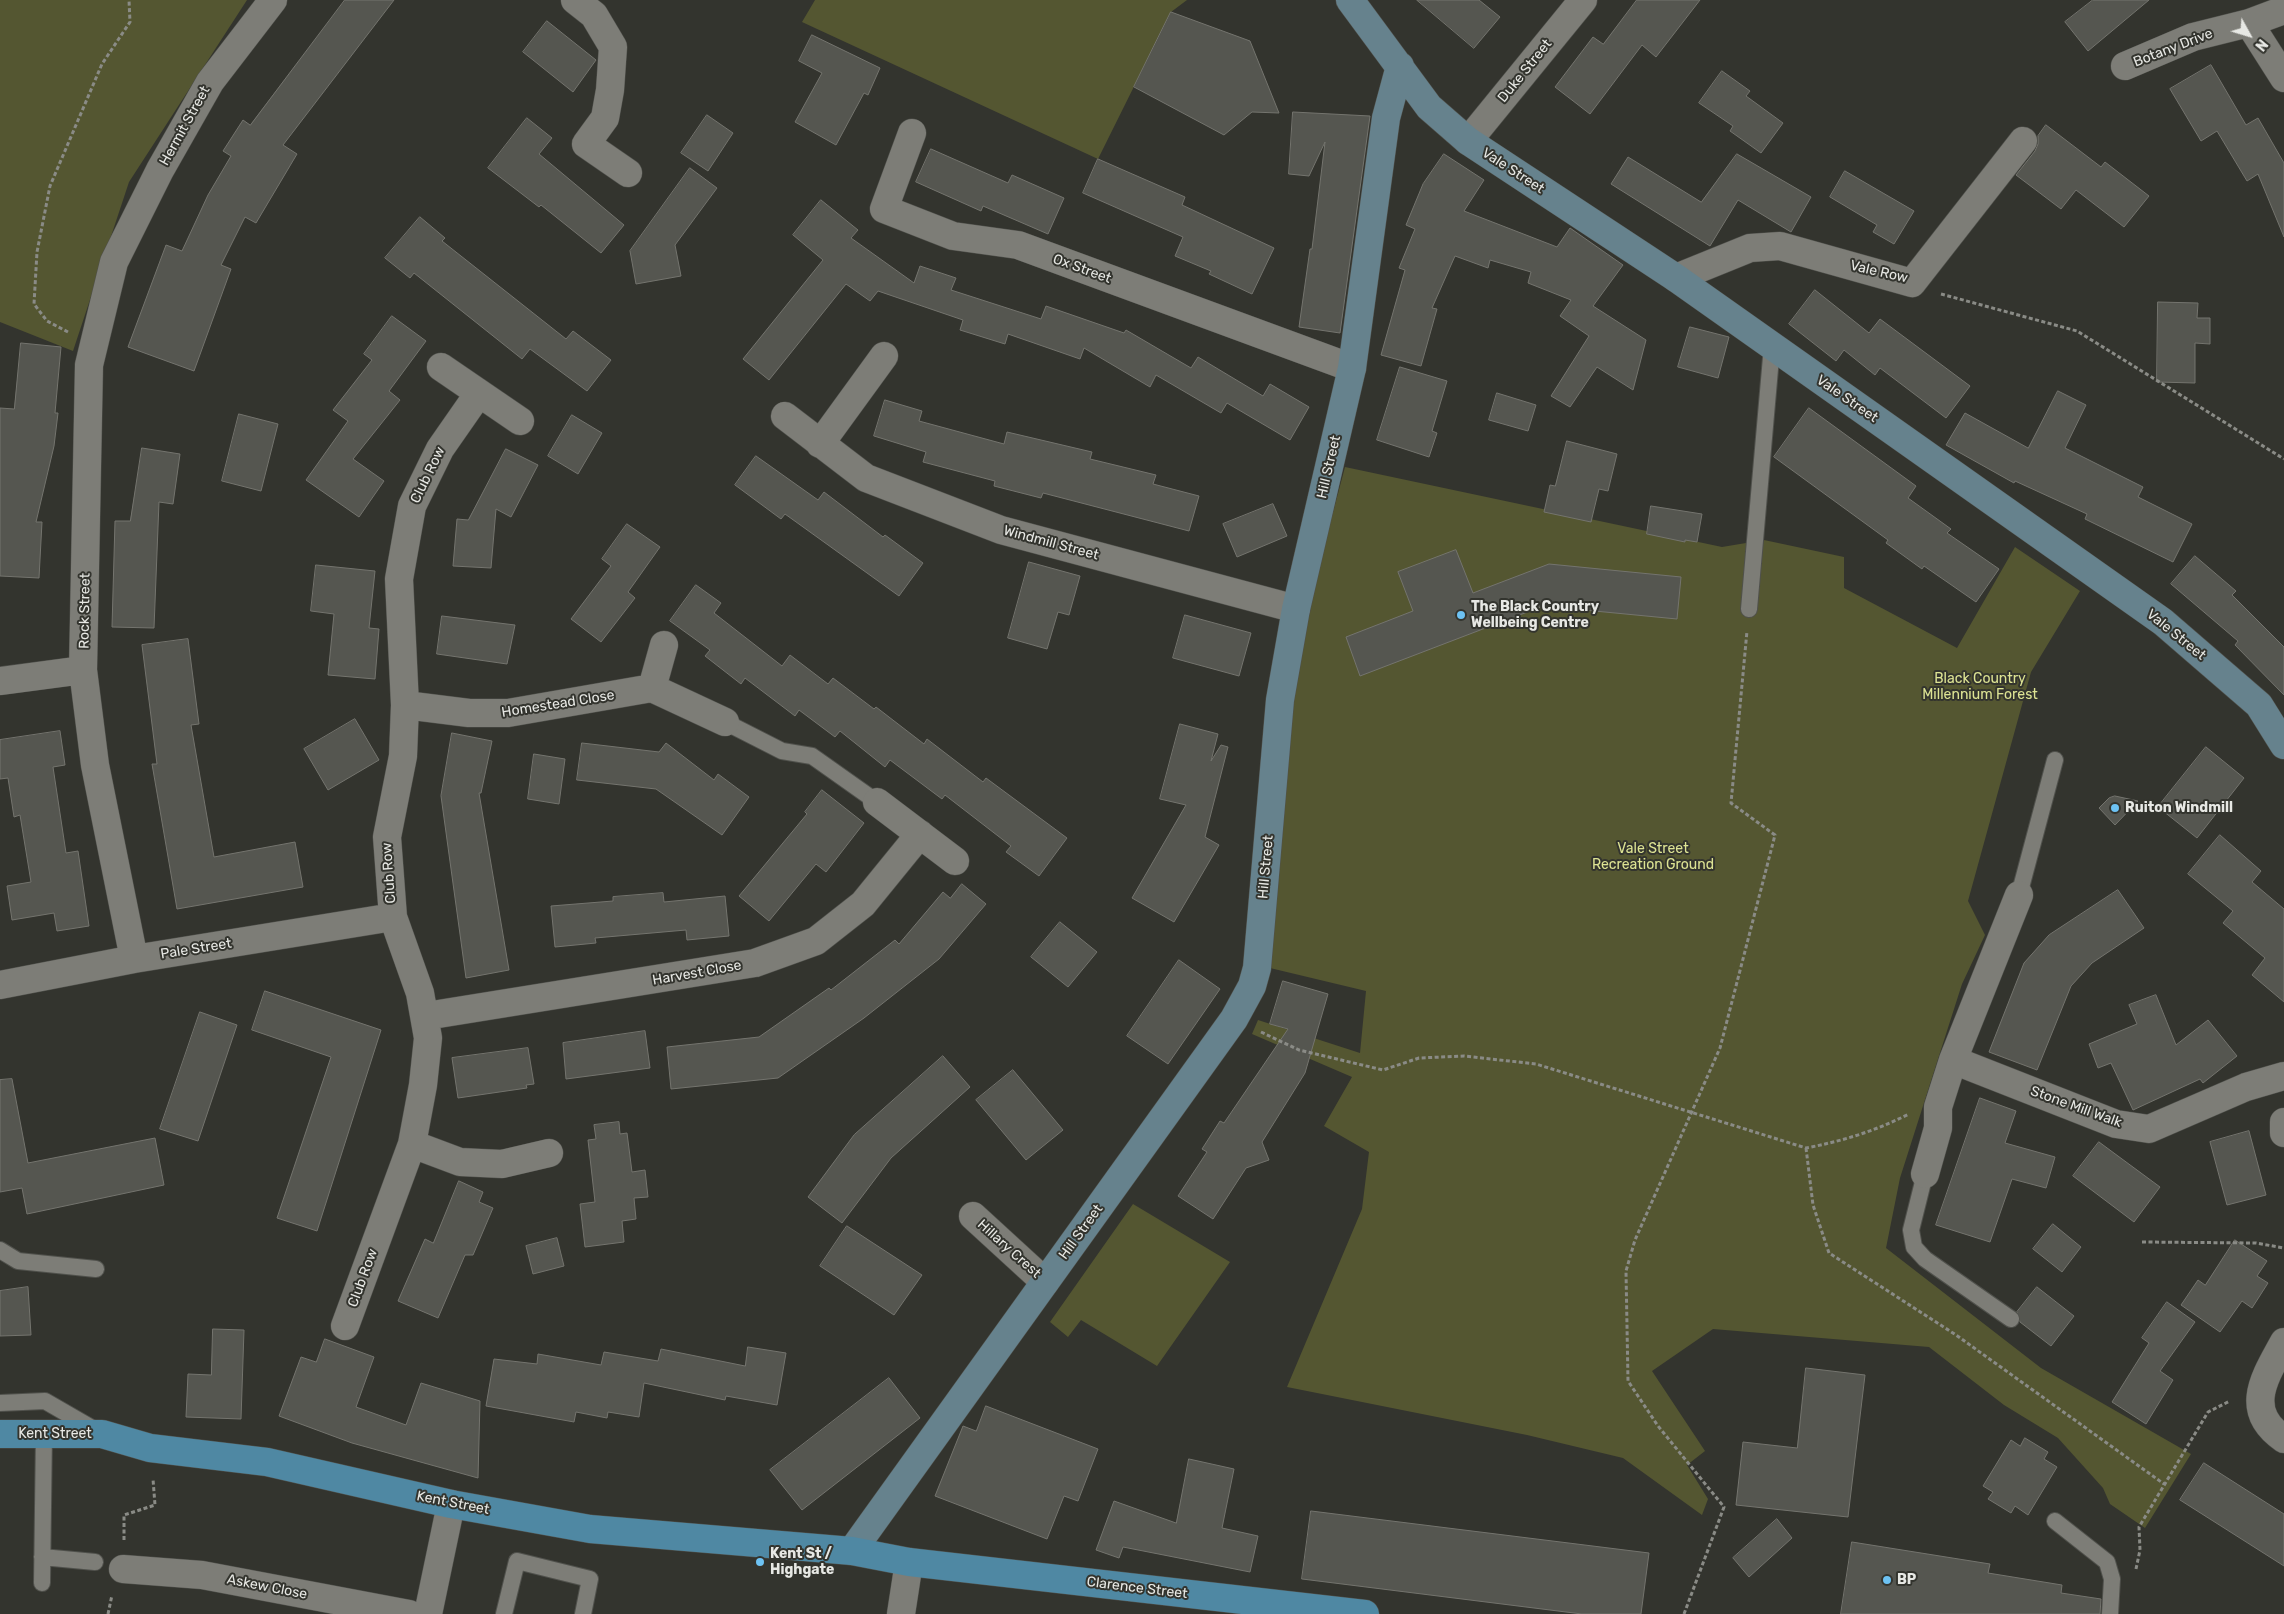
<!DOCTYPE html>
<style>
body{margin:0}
#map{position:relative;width:2284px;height:1614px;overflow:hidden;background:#33342e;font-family:Rubik,sans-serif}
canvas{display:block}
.north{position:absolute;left:2224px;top:10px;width:50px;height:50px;-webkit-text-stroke:4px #33342e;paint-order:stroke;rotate:129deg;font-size:14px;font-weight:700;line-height:20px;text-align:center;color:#e7e8e4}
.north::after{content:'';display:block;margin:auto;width:18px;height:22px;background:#e7e8e4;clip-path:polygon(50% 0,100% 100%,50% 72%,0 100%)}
</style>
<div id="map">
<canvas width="2284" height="1614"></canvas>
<div class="north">N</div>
</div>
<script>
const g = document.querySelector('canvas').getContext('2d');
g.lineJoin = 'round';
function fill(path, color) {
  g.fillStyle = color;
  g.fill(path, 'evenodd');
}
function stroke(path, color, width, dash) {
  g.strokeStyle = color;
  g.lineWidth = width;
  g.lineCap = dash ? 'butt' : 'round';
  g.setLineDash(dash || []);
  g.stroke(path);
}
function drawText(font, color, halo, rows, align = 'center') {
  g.font = font + ' Rubik,sans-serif';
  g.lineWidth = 4;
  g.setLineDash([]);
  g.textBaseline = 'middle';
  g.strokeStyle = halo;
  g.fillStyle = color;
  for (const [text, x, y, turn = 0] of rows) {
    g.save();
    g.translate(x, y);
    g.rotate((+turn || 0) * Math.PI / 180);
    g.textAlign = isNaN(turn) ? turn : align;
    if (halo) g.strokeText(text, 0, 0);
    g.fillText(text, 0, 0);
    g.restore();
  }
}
const green = new Path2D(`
 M 0,0 L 247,0 L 129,182 L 73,351 L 0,322 Z
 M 815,0 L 1187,0 L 1171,12 L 1098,159 L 802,22 Z
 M 1345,467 L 1722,547 L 1764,540 L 1844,557 L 1844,588 L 1957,648 L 2015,547 L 2080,591 L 2031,672 L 1968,901 L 1985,935 L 1962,984 L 1930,1084 L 1900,1178 L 1886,1248 L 2041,1368 L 2191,1454 L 2145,1528 L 2110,1504 L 2103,1488 L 2058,1438 L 2004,1405 L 1929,1347 L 1713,1329 L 1652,1371 L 1705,1451 L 1687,1465 L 1708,1499 L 1702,1515 L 1623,1458 L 1527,1435 L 1287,1387 L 1362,1209 L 1369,1152 L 1324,1126 L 1352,1077 L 1252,1034 L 1258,1020 L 1360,1053 L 1366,991 L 1270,968 L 1298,644 Z
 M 1133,1204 L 1230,1262 L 1157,1366 L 1081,1320 L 1068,1337 L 1050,1322 Z`);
const building = new Path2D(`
 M 345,0 L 394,0 L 283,145 L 297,154 L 256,223 L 245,217 L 221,265 L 231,269 L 194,371 L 128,347 L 166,245 L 182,251 L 208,195 L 231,156 L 223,151 L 243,120 L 250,125 Z
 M 1417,0 L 1479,0 L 1500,17 L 1474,48 Z
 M 1637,0 L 1700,0 L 1656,57 L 1642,45 L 1590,114 L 1555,87 L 1593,37 L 1603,44 Z
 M 2093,0 L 2149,0 L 2088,51 L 2065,22 Z
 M 1171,12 L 1250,41 L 1279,113 L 1252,112 L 1224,135 L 1134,87 Z
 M 547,21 L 596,60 L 573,92 L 523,52 Z
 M 812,35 L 880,68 L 868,95 L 864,93 L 836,145 L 795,122 L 822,73 L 799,61 Z
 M 2211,65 L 2246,125 L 2258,118 L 2284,163 L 2284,237 L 2258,174 L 2247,181 L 2217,131 L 2201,141 L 2170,89 Z
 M 1722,71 L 1750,91 L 1746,96 L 1783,123 L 1761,153 L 1730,131 L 1733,126 L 1699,103 Z
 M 1293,112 L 1370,116 L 1340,333 L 1299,327 L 1310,249 L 1312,249 L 1325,142 L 1309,176 L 1289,174 Z
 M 707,115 L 733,133 L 708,171 L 681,153 Z
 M 527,118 L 552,138 L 539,154 L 624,225 L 601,253 L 541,205 L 539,207 L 488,168 Z
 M 2046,125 L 2101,167 L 2105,162 L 2149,196 L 2124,227 L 2076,190 L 2061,209 L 2016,175 L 2035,151 L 2038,144 L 2038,136 Z
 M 931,149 L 1008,183 L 1012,175 L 1064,198 L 1048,234 L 983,206 L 981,211 L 916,182 Z
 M 1444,154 L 1484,180 L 1464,211 L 1557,247 L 1570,228 L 1623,265 L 1593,306 L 1646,340 L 1633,390 L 1597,367 L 1570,407 L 1551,396 L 1589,336 L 1560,316 L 1571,300 L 1528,283 L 1531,272 L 1490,260 L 1488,268 L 1455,256 L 1432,308 L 1437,309 L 1421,366 L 1381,355 L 1405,270 L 1399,268 L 1415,229 L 1406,225 L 1423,184 Z
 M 1737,154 L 1811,197 L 1791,232 L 1738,200 L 1710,246 L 1611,184 L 1628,157 L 1701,202 Z
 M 1098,159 L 1185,197 L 1182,205 L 1274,248 L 1252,294 L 1209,274 L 1211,271 L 1175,256 L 1183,237 L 1083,193 Z
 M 690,168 L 717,188 L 675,245 L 681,276 L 636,284 L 630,251 Z
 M 1845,171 L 1914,211 L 1894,244 L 1873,232 L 1877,225 L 1830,197 Z
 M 821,200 L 858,230 L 851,238 L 914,283 L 920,266 L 956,278 L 951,290 L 1041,319 L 1046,306 L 1124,333 L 1126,330 L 1191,368 L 1198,357 L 1263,396 L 1270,384 L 1309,407 L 1290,440 L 1227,403 L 1221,413 L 1156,375 L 1150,387 L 1084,348 L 1080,359 L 1008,334 L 1005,344 L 960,330 L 963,320 L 878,291 L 870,301 L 846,284 L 769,380 L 743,359 L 823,260 L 793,235 Z
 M 420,217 L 445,238 L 442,241 L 566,339 L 573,331 L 611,360 L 587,391 L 530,349 L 522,359 L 414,273 L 410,278 L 385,258 Z
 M 1815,290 L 1869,333 L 1880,319 L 1970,386 L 1946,418 L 1880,368 L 1875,375 L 1844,350 L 1836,361 L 1789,324 Z
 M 2158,302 L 2198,303 L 2197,318 L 2210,318 L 2210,344 L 2195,343 L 2195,383 L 2157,382 Z
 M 392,316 L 426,341 L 389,391 L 400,400 L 353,459 L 384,481 L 359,517 L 306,480 L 348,421 L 333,410 L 372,360 L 364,354 Z
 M 1690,327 L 1729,337 L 1718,378 L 1678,367 Z
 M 21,343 L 61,347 L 55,413 L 58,413 L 54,446 L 36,522 L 42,522 L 39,578 L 0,576 L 0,408 L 14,409 Z
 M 1400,367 L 1447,381 L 1432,431 L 1437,433 L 1429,457 L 1377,440 Z
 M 2058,391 L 2086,405 L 2065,448 L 2143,487 L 2138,497 L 2192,524 L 2173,562 L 2085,519 L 2087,514 L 2015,481 L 2014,483 L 1946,445 L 1965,413 L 2028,448 Z
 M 1497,393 L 1536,405 L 1528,431 L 1489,420 Z
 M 885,400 L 922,411 L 919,421 L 1004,444 L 1007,432 L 1092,452 L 1090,459 L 1156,475 L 1153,484 L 1199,496 L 1189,531 L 1043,493 L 1041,498 L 994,486 L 995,481 L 923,462 L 926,452 L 874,436 Z
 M 1809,408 L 1916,486 L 1908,498 L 1951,529 L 1947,533 L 1999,569 L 1976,602 L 1924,566 L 1922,569 L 1886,543 L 1888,540 L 1774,457 Z
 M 239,414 L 278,424 L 261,491 L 222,481 Z
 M 572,415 L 602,433 L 578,474 L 548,456 Z
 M 1567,441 L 1617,454 L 1608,491 L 1599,489 L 1591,522 L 1544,512 L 1550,485 L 1555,486 Z
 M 142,448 L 180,454 L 173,504 L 159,502 L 154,628 L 112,627 L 115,521 L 130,521 Z
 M 506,449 L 538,465 L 511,517 L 496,509 L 491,568 L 453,566 L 457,519 L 468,520 Z
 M 756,456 L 818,500 L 824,492 L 883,537 L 885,535 L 923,563 L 899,596 L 785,514 L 781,519 L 735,485 Z
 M 1273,504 L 1287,536 L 1237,557 L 1223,524 Z
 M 1651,506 L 1702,514 L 1697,542 L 1685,540 L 1685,542 L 1647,534 Z
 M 627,524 L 660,547 L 628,592 L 635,598 L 601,642 L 571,619 L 611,566 L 602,559 Z
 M 1456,550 L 1473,593 L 1549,564 L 1681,577 L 1677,619 L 1543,606 L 1360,676 L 1346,637 L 1413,611 L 1398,572 Z
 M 2195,556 L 2236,591 L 2232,595 L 2284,647 L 2284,695 L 2235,645 L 2238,641 L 2171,584 Z
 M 1029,562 L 1080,576 L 1069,615 L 1058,612 L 1047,649 L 1008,638 Z
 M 316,565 L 375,571 L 369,628 L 379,629 L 375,679 L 328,675 L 334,614 L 311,611 Z
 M 696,585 L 721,603 L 714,613 L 782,666 L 790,655 L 828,684 L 833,678 L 874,709 L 876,707 L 924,744 L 927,739 L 983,782 L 986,778 L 1067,838 L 1039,876 L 1006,852 L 1011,846 L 945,795 L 942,799 L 890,760 L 885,767 L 840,731 L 835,737 L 799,710 L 795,716 L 745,678 L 741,684 L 705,656 L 710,650 L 670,621 Z
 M 1185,615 L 1251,633 L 1239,676 L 1173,658 Z
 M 442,616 L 515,625 L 507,664 L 437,654 Z
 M 188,639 L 199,724 L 191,725 L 214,857 L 295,842 L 303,887 L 177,909 L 152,764 L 157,764 L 142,645 Z
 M 355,719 L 379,760 L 328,790 L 304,749 Z
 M 1180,724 L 1218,734 L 1211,761 L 1221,745 L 1228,747 L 1205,837 L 1219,845 L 1174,922 L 1132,898 L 1186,805 L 1160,799 Z
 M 60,731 L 65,765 L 53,767 L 66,853 L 78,851 L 89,926 L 57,931 L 54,913 L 12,920 L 7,886 L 31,882 L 20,815 L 14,817 L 8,778 L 0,779 L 0,740 Z
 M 452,733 L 492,741 L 481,793 L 479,793 L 509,970 L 466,978 L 441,796 Z
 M 582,743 L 659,752 L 666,743 L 714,780 L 718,774 L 749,797 L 722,835 L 656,789 L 577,780 Z
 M 2206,747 L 2244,778 L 2197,838 L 2158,807 Z
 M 534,754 L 565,759 L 559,804 L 528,799 Z
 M 822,790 L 864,823 L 826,872 L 816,864 L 769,921 L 739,896 L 807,814 L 805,812 Z
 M 2115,796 L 2138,801 L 2115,825 L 2099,808 L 2109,798 Z
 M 2220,835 L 2261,871 L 2252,882 L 2284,909 L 2284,1002 L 2252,975 L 2265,958 L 2223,923 L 2233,911 L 2188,874 Z
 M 962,884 L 986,904 L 939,959 L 864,1018 L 778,1078 L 671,1089 L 667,1047 L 759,1037 L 829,988 L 831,990 L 895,940 L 899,944 L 943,892 L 950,898 Z
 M 2118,890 L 2144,928 L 2092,963 L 2071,986 L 2037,1070 L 1989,1052 L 2024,963 L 2049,935 Z
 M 663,893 L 664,902 L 725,896 L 729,936 L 687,940 L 686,930 L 595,938 L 596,943 L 555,947 L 551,906 L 613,901 L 613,897 Z
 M 1060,922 L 1097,952 L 1068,987 L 1031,957 Z
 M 1179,960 L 1220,989 L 1168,1064 L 1127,1036 Z
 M 1283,981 L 1328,994 L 1305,1073 L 1262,1142 L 1269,1160 L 1246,1168 L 1213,1219 L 1178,1196 L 1207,1152 L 1202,1149 L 1220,1121 L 1224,1123 L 1288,1029 L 1270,1024 Z
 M 265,991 L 381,1030 L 317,1231 L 277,1218 L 331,1057 L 252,1030 Z
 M 2156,995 L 2176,1045 L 2208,1020 L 2237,1056 L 2203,1083 L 2200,1079 L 2133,1110 L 2111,1063 L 2098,1068 L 2089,1044 L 2137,1024 L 2129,1005 Z
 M 200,1012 L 237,1025 L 198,1141 L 160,1129 Z
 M 645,1031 L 650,1068 L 566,1079 L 563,1043 Z
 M 528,1048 L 534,1084 L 526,1085 L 527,1088 L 458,1098 L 452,1058 Z
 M 943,1056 L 970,1087 L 891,1158 L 842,1223 L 808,1197 L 854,1135 Z
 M 1013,1070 L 1063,1130 L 1026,1160 L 976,1100 Z
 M 12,1079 L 28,1163 L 155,1138 L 164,1185 L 27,1214 L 22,1188 L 0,1192 L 0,1080 Z
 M 1980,1098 L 2016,1111 L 2005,1143 L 2055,1157 L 2046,1188 L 2012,1179 L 1990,1242 L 1936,1225 Z
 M 619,1122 L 620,1134 L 627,1133 L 632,1172 L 645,1170 L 648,1197 L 634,1198 L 636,1219 L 622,1221 L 624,1242 L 585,1247 L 580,1204 L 595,1202 L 588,1140 L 596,1139 L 594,1125 Z
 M 2249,1131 L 2266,1195 L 2227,1205 L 2210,1142 Z
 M 2099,1142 L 2160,1187 L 2134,1222 L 2073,1176 Z
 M 459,1181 L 483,1192 L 479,1202 L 493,1208 L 473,1255 L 465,1255 L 438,1318 L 398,1301 L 425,1239 L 433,1243 Z
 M 2053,1224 L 2081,1247 L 2062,1272 L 2033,1249 Z
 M 847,1226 L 922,1275 L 894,1315 L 820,1266 Z
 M 557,1238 L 564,1266 L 533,1274 L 526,1246 Z
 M 2235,1240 L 2267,1261 L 2257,1276 L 2268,1283 L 2252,1308 L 2242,1301 L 2220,1332 L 2181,1305 L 2198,1280 L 2205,1285 Z
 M 28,1287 L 31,1335 L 0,1336 L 0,1291 Z
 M 2037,1287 L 2074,1316 L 2051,1346 L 2020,1322 L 2017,1312 Z
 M 2167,1302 L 2195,1322 L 2160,1371 L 2173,1380 L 2146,1424 L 2112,1402 L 2149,1343 L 2142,1338 Z
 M 213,1329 L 244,1330 L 241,1419 L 186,1417 L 188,1374 L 211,1375 Z
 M 325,1339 L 374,1357 L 356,1407 L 406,1425 L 421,1383 L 480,1401 L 478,1478 L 352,1443 L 279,1416 L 301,1357 L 316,1362 Z
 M 748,1347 L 786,1353 L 777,1405 L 726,1396 L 725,1400 L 644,1383 L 639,1417 L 608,1412 L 607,1418 L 576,1412 L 574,1422 L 486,1406 L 494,1359 L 537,1364 L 538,1354 L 601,1365 L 604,1352 L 658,1361 L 661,1349 L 745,1366 Z
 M 1806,1368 L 1865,1375 L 1848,1517 L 1736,1505 L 1743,1442 L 1797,1448 Z
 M 889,1378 L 920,1418 L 802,1510 L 770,1470 Z
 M 986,1406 L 1098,1449 L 1078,1501 L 1064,1496 L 1047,1539 L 935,1496 L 963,1426 L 976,1431 Z
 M 2025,1438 L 2048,1452 L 2044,1459 L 2057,1467 L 2028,1515 L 2015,1506 L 2011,1513 L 1988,1499 L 1993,1492 L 1983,1486 L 2011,1440 L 2020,1446 Z
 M 1189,1459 L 1234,1469 L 1222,1528 L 1258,1536 L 1250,1572 L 1123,1547 L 1119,1558 L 1096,1550 L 1114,1501 L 1176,1523 Z
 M 2204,1463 L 2284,1514 L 2284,1566 L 2180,1500 Z
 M 1311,1511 L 1649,1553 L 1641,1614 L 1582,1614 L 1302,1579 Z
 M 1777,1519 L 1792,1538 L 1749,1577 L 1733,1558 Z
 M 1852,1542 L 1990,1564 L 1988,1573 L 2062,1585 L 2061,1593 L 2101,1599 L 2100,1614 L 1841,1614 Z`);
const path = new Path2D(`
 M 1941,294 L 2077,331 L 2284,459
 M 68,332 L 47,321 L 34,304 L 37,252 L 50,186 L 102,64 L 130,22 L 129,0
 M 1261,1032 L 1299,1050 L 1383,1070 L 1419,1058 L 1464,1056 L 1536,1064 L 1806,1148 C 1843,1141 1875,1131 1909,1114
 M 1806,1148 L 1813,1205 L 1829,1253 L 1956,1335 L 2164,1484
 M 2142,1242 L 2256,1243 L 2284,1248
 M 124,1540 L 124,1515 L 155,1505 L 153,1479
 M 2136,1569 L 2140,1550 L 2139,1527 L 2208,1412 L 2230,1401
 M 108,1614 L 112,1595
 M 1684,1614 L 1724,1507 L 1658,1426 L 1628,1381 L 1626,1271 L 1635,1240 L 1720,1048 L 1775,835 L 1731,803 L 1747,631`);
const lane = new Path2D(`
 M 1749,609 L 1772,346
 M 725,722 L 782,751 L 812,756 L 877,802
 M 2019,895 L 2055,760
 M 1925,1174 L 1911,1230 L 1914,1247 L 1925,1259 L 2011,1319
 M 0,1250 L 18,1261 L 96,1269
 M 0,1403 L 45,1401 L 97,1431
 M 2055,1521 L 2107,1562 L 2112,1579 L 2110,1614
 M 42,1557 L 95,1562
 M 42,1583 L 44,1432
 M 504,1614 L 517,1561 L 590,1579 L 583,1614`);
const street = new Path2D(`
 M 575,0 L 594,15 L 613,47 L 610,90 L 605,118 L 586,144 L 628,173
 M 2249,23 L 2284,78
 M 2125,66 L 2193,37 L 2249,23 L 2284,10
 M 912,133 L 884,209 L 953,236 L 1018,245 L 1352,368
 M 1468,141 L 1583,0
 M 1676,278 L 1750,248 L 1780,246 L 1912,283 L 2023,141
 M 441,367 L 520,421
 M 785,416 L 866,478 L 1001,530 L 1296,609
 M 820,444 L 884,356
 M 0,681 L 83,670
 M 652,688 L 664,645
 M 405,705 L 469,713 L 508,713 L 652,688 L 725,722
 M 877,802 L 955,861
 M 134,959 L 95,765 L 83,670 L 89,365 L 114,262 L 160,170 L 210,82 L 273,0
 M 0,985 L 134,959 L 393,917
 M 426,1016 L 755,963 L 816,941 L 863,904 L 920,834
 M 1953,1060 L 2116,1124 L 2149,1129 L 2246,1087 L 2284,1076
 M 2284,1122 L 2284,1133
 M 412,1144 L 460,1162 L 502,1164 L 549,1153
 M 1925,1174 L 1938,1128 L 1938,1107 L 1953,1060 L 2019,895
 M 973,1216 L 1045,1282
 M 345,1326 L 412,1144 L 423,1085 L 428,1038 L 420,993 L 393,917 L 387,837 L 403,756 L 405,705 L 399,579 L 412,506 L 440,449 L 479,393
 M 2284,1342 C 2265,1377 2242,1410 2284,1439
 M 123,1569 L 202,1575 L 409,1614
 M 428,1614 L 451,1504
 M 901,1614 L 909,1562`);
const secondary = new Path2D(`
 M 1350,0 L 1429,107 L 1468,141 L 1676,278 L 2163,622 L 2259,705 L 2284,745
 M 852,1551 L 1234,1019 L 1252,986 L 1257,968 L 1280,700 L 1296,609 L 1352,368 L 1386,118 L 1400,66`);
const primary = new Path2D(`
 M 0,1434 L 102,1434 L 150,1448 L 267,1462 L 451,1504 L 590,1529 L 852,1551 L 909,1562 L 1365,1614`);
const markers = [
 [1461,615,5,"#6dc2f3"],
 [2115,808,5,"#6dc2f3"],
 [760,1562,5,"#6dc2f3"],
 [1887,1580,5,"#6dc2f3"]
];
const streetNames = [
 ["Botany Drive",2173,48,-21],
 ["Duke Street",1525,71,-51],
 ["Hermit Street",185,126,-61],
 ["Vale Street",1513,171,33],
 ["Ox Street",1082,269,20],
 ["Vale Row",1879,272,13],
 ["Vale Street",1847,399,35],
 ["Hill Street",1329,467,-77],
 ["Club Row",428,475,-64],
 ["Windmill Street",1051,543,15],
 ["Rock Street",85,611,-89],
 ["Vale Street",2176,635,39],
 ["Homestead Close",558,704,-9],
 ["Hill Street",1266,867,-85],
 ["Club Row",389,873,-94],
 ["Pale Street",196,949,-9],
 ["Harvest Close",697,973,-10],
 ["Stone Mill Walk",2076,1107,20],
 ["Hill Street",1081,1232,-54],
 ["Hillary Crest",1009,1249,42],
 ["Club Row",363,1278,-70],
 ["Kent Street",55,1434],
 ["Kent Street",453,1503,11],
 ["Askew Close",267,1587,11],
 ["Clarence Street",1137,1588,7]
];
const poiNames = [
 ["The Black Country",1471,607],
 ["Wellbeing Centre",1471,623],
 ["Ruiton Windmill",2125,808],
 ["Kent St /",770,1554],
 ["Highgate",770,1570],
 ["BP",1897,1580]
];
const parkNames = [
 ["Black Country",1980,679],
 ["Millennium Forest",1980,695],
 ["Vale Street",1653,849],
 ["Recreation Ground",1653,865]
];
fill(green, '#545631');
fill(building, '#555650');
stroke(building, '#74746e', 1);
stroke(lane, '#50514c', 18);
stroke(street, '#50514c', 29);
stroke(secondary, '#50514c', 29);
stroke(primary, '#50514c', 29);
stroke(path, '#8a8b86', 3, [4, 2.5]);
stroke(lane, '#7d7d77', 16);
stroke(street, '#7d7d77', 28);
stroke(secondary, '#66828d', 28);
stroke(primary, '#4f88a3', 28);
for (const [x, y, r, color] of markers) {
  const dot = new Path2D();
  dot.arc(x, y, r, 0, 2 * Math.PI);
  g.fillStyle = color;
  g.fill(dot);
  stroke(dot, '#33342e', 2);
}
drawText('14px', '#e7e8e4', '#33342e', streetNames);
drawText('bold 14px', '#e7e8e4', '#33342e', poiNames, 'left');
drawText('14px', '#dde393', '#33342e', parkNames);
</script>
